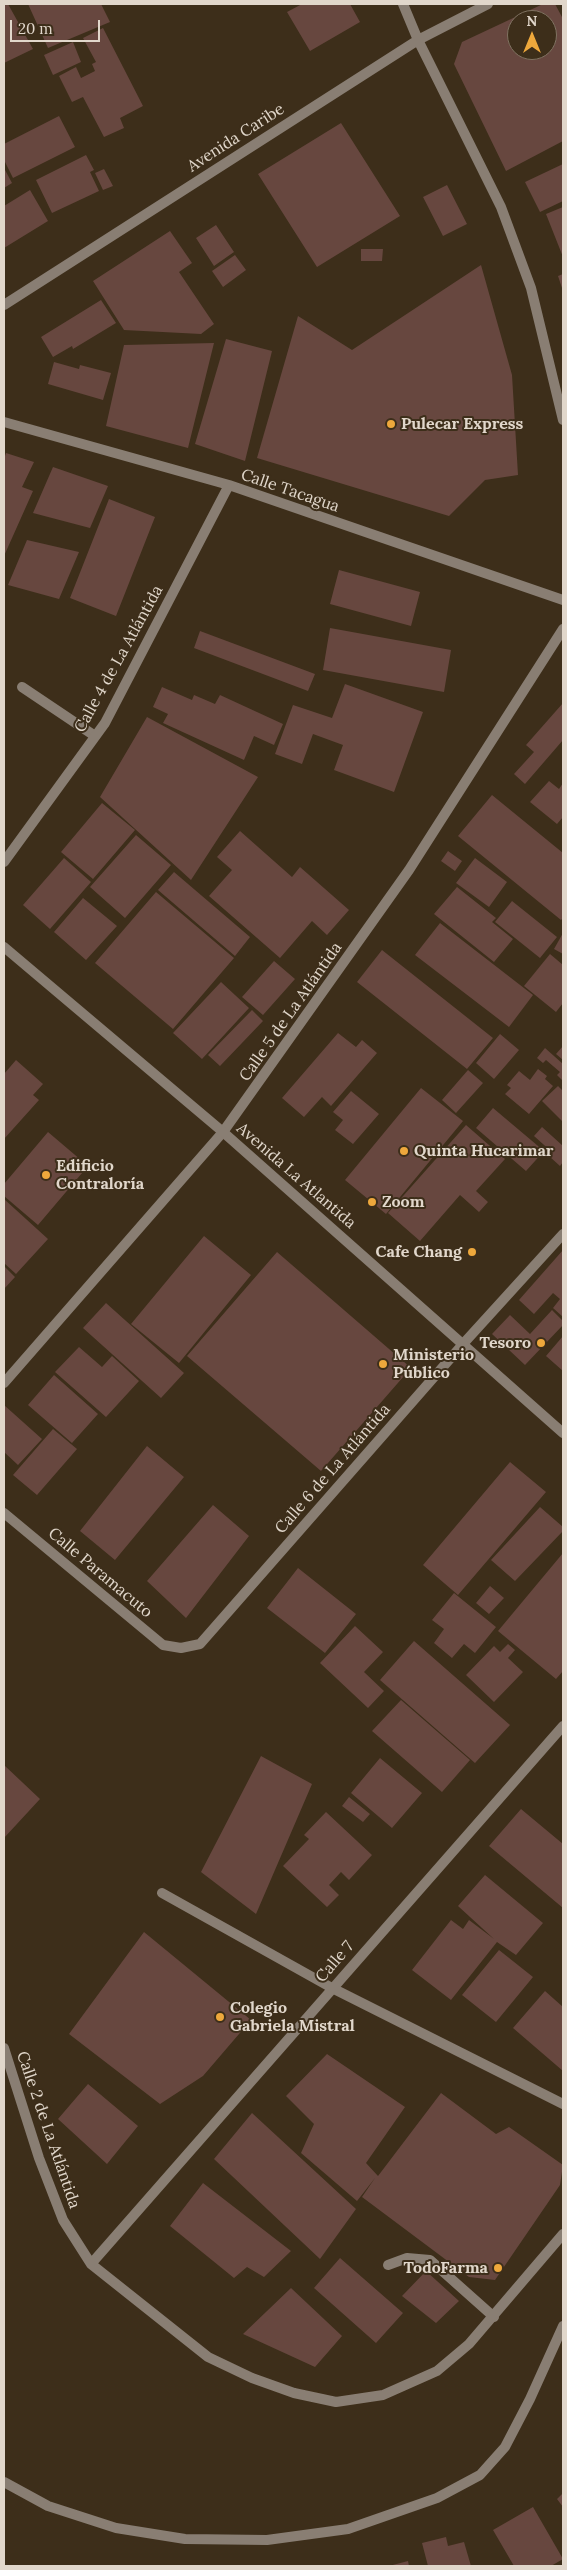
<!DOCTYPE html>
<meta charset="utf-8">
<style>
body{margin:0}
#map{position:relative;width:567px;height:2570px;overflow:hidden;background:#3d2e1a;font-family:Lora,serif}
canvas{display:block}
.frame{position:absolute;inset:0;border:5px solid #e1d7cb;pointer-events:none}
.north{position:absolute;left:507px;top:10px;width:50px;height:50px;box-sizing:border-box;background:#3d2e1a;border:1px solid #7f7261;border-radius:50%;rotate:0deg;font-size:14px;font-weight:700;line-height:20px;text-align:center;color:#e1d7cb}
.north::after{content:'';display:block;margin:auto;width:18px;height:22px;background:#eea83c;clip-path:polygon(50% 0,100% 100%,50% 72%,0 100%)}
.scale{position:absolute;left:10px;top:20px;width:90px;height:22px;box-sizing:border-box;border:2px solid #e1d7cb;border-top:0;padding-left:6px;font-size:15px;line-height:18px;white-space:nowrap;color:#e1d7cb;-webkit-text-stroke:4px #3d2e1a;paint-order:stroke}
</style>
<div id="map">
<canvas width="567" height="2570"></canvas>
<div class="frame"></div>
<div class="north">N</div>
<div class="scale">20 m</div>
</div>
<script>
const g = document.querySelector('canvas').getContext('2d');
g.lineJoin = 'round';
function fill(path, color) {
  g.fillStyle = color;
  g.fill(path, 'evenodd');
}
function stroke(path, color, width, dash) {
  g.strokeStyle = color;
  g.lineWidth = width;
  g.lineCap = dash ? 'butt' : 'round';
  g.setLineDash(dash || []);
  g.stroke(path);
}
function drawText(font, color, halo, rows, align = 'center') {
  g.font = font + ' Lora,serif';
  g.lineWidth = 4;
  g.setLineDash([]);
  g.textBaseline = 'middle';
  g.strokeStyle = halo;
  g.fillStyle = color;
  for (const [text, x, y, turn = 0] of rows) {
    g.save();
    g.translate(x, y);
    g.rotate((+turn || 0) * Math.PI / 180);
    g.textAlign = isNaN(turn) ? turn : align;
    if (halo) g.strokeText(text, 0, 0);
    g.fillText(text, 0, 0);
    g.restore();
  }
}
const building = new Path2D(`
 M 4,4 L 8,4 L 33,49 L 4,63 Z
 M 28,4 L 101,4 L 110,22 L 48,48 Z
 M 302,4 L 350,4 L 360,22 L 310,51 L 287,12 Z
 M 543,4 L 555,4 L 562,17 L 563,16 L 563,141 L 506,171 L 454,64 L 462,42 ZM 517,20 L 547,20 L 547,50 L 517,50 Z
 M 103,28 L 143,106 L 120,118 L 124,128 L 104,137 L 83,97 L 72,102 L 59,76 L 76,67 L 81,78 L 95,71 L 92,64 L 96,62 L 83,38 Z
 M 73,42 L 81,62 L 53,75 L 44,55 Z
 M 59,116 L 75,147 L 13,178 L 4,160 L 4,144 Z
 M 341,123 L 400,216 L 317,267 L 258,174 Z
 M 86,155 L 94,170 L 90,172 L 99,191 L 52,213 L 36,180 Z
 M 563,164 L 563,201 L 540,212 L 525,182 Z
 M 4,168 L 12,183 L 4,188 Z
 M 104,169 L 113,186 L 103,190 L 95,173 Z
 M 447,185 L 467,224 L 443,236 L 423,197 Z
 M 30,190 L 48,221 L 4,248 L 4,206 Z
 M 563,207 L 563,257 L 546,214 Z
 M 216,225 L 234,252 L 214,266 L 196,238 Z
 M 170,231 L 192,263 L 179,272 L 214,324 L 201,334 L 124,330 L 93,281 Z
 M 361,249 L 383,249 L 382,261 L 361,261 Z
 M 235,255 L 246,270 L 223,287 L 212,271 Z
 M 481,265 L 512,375 L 518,475 L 485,480 L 449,516 L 257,458 L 298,316 L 352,350 Z
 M 563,274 L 563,291 L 558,276 Z
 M 101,300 L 116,323 L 73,349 L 72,346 L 53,357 L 41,337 Z
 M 226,339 L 272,351 L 245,461 L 195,444 Z
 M 214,343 L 188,448 L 106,426 L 124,345 Z
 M 54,362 L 79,369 L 80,365 L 111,373 L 103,400 L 48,384 Z
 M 6,453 L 34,462 L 22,487 L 33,491 L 4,556 L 4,459 Z
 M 53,467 L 108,486 L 90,528 L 33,513 Z
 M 109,499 L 155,517 L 116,616 L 70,598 Z
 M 27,540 L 79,552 L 59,599 L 8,585 Z
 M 339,570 L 420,592 L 411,626 L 330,604 Z
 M 330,628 L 451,650 L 444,692 L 323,670 Z
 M 200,631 L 315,674 L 308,691 L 194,648 Z
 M 345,684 L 423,712 L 394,792 L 334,770 L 343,745 L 313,734 L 302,764 L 275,754 L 293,705 L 332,718 Z
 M 162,687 L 192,700 L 194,695 L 215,704 L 220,695 L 283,724 L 274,745 L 254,736 L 244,760 L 163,723 L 168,714 L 153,707 Z
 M 563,703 L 563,740 L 525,784 L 514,774 L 534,752 L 526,745 Z
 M 147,717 L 258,777 L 191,880 L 100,797 Z
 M 549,781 L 559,789 L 563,783 L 563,817 L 557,824 L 530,802 Z
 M 492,795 L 563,853 L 563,918 L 561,920 L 458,836 Z
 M 102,803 L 135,830 L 93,879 L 61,852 Z
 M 240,831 L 292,877 L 300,867 L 349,910 L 327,935 L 312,921 L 280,958 L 209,896 L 232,870 L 217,857 Z
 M 136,835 L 171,865 L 125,918 L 90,887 Z
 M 448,851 L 462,861 L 455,871 L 441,861 Z
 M 64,858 L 91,882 L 50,929 L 23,905 Z
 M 475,858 L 507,882 L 489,907 L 456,883 Z
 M 174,872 L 250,937 L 235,956 L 158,890 Z
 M 457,887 L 496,918 L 492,922 L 513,939 L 494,962 L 434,914 Z
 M 156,892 L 234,958 L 173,1029 L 95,963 Z
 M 83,898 L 117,926 L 86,960 L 54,932 Z
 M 512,901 L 557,937 L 540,958 L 495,922 Z
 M 440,923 L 533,995 L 509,1027 L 415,955 Z
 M 563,933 L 563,954 L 554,949 Z
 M 382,950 L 493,1038 L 467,1069 L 357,982 Z
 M 550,954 L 563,965 L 563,1003 L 556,1012 L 524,986 Z
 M 274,961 L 295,979 L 263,1015 L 242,997 Z
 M 221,982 L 249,1008 L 202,1059 L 173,1033 Z
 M 252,1010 L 263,1021 L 220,1066 L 208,1055 Z
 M 338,1033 L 356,1047 L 362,1040 L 377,1053 L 331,1106 L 322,1097 L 304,1117 L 282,1098 Z
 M 500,1034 L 519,1050 L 494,1079 L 476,1063 Z
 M 563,1046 L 563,1060 L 556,1054 Z
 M 545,1048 L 563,1064 L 563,1081 L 557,1075 L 560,1072 L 546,1060 L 543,1063 L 537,1058 Z
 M 16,1060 L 43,1084 L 33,1095 L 39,1100 L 4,1139 L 4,1074 Z
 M 538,1069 L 547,1076 L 545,1079 L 553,1086 L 529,1114 L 505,1094 L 511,1088 L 507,1085 L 519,1071 L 530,1080 Z
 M 468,1070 L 483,1083 L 456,1113 L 442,1100 Z
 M 558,1086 L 563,1091 L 563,1122 L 542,1101 Z
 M 421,1088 L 463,1121 L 386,1214 L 345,1180 Z
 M 351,1091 L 379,1114 L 353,1144 L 335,1130 L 343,1120 L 333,1112 Z
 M 493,1108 L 544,1151 L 526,1171 L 476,1128 Z
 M 466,1125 L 505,1159 L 476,1191 L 488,1202 L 479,1212 L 460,1195 L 420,1241 L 388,1213 Z
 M 542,1127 L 563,1146 L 563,1162 L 560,1166 L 550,1157 L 553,1153 L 534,1136 Z
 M 48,1132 L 88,1166 L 38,1225 L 4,1196 L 4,1184 Z
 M 4,1199 L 48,1239 L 16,1274 L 4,1263 Z
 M 204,1236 L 251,1275 L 179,1363 L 131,1324 Z
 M 563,1250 L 563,1317 L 553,1308 L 560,1299 L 553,1293 L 534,1314 L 519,1300 Z
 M 277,1252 L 411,1368 L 321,1471 L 187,1356 Z
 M 4,1266 L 15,1277 L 4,1289 Z
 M 106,1303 L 184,1373 L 161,1398 L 83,1328 Z
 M 552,1310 L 563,1321 L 563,1325 L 525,1365 L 492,1334 L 510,1315 L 530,1334 Z
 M 563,1336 L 563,1371 L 546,1356 Z
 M 79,1347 L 102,1367 L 112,1356 L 139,1381 L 106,1417 L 55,1372 Z
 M 54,1375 L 98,1414 L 72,1443 L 28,1405 Z
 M 4,1405 L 42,1439 L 18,1465 L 4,1452 Z
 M 53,1429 L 77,1449 L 37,1495 L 13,1475 Z
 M 147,1446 L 184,1477 L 115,1560 L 80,1531 Z
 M 510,1462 L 546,1492 L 458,1595 L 423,1565 Z
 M 213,1505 L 249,1536 L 186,1618 L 147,1581 Z
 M 540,1507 L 563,1527 L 563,1531 L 515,1581 L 491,1560 Z
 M 563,1553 L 563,1671 L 556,1679 L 498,1631 Z
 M 298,1568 L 356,1614 L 325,1653 L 267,1608 Z
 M 490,1586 L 504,1598 L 489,1614 L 476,1603 Z
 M 454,1593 L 496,1627 L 475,1653 L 464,1644 L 452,1658 L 434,1643 L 444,1629 L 432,1620 Z
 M 355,1626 L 383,1652 L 364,1672 L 384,1691 L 368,1708 L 320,1663 Z
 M 414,1641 L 510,1725 L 475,1763 L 380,1680 Z
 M 508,1644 L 515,1650 L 508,1658 L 523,1672 L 494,1702 L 466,1675 L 494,1646 L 500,1652 Z
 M 401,1700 L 470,1760 L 442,1792 L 372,1731 Z
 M 261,1756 L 312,1784 L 256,1914 L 201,1872 Z
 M 380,1758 L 422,1793 L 392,1828 L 351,1793 Z
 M 4,1765 L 40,1799 L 4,1838 Z
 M 349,1797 L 370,1814 L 363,1822 L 342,1806 Z
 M 521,1809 L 563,1844 L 563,1908 L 489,1846 Z
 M 326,1812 L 372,1855 L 349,1880 L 341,1872 L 329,1885 L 339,1895 L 327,1907 L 283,1866 L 309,1839 L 304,1835 Z
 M 485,1875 L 543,1923 L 516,1955 L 497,1942 L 451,2000 L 412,1970 L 451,1920 L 463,1929 L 469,1920 L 494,1939 L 458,1906 Z
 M 144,1932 L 251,2020 L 203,2076 L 160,2104 L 69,2034 Z
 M 499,1950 L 533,1977 L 496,2022 L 462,1995 Z
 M 545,1991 L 563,2007 L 563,2071 L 513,2028 Z
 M 327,2054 L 405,2107 L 366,2163 L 378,2176 L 441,2093 L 496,2134 L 509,2127 L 563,2165 L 560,2185 L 495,2280 L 469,2277 L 362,2197 L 375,2178 L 357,2201 L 301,2153 L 314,2124 L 286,2096 Z
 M 88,2084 L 138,2126 L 107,2164 L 58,2119 Z
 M 252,2113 L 356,2209 L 320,2259 L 214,2159 Z
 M 203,2183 L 291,2251 L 264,2277 L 247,2267 L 234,2278 L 170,2226 Z
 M 340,2258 L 403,2313 L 376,2343 L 314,2288 Z
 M 426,2271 L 459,2301 L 436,2323 L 402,2296 Z
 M 291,2288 L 342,2336 L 315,2367 L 243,2334 Z
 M 563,2493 L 563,2507 L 557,2499 Z
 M 533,2507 L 563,2559 L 551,2566 L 514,2566 L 493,2530 Z
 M 446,2537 L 448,2546 L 464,2542 L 471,2566 L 428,2566 L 422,2543 Z
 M 408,2561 L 409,2566 L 389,2566 Z`);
const service = new Path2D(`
 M 22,687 L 95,736
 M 388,2265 L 407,2258 L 430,2260 L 494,2317`);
const minor = new Path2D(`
 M 403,4 L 418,40 L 501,207 L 531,288 L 563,420
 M 4,305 L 418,40 L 488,4
 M 4,422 L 229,485 L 563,600
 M 4,862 L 105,723 L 229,485
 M 4,1383 L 223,1132 L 409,870 L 563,629
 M 4,1513 L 163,1645 L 181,1648 L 200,1644 L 463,1344 L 563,1234
 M 162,1893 L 332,1988 L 563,2104
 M 4,2048 L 39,2158 L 63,2220 L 91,2264 L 208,2357 L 252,2378 L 294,2393 L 336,2402 L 383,2395 L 437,2371 L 469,2344 L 563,2234
 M 91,2264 L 563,1726
 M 4,2482 L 48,2506 L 116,2528 L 185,2539 L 267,2540 L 348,2529 L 437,2498 L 480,2475 L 505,2447 L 530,2399 L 563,2326`);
const tertiary = new Path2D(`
 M 4,947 L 223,1132 L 563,1433`);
const markers = [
 [391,424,5,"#eea83c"],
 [404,1151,5,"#eea83c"],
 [46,1175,5,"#eea83c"],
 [372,1202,5,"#eea83c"],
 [472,1252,5,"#eea83c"],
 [541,1343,5,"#eea83c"],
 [383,1364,5,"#eea83c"],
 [220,2017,5,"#eea83c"],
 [498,2268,5,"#eea83c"]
];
const streetNames = [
 ["Avenida Caribe",236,138,-33],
 ["Calle Tacagua",290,491,19],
 ["Calle 4 de La Atlántida",119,659,-61],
 ["Calle 5 de La Atlántida",291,1012,-55],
 ["Avenida La Atlantida",296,1176,41],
 ["Calle 6 de La Atlántida",333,1469,-49],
 ["Calle Paramacuto",100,1573,40],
 ["Calle 7",335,1962,-49],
 ["Calle 2 de La Atlántida",48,2130,71]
];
const poiNames = [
 ["Pulecar Express",401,424],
 ["Quinta Hucarimar",414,1151],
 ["Edificio",56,1166],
 ["Contraloría",56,1184],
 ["Zoom",382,1202],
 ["Cafe Chang",462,1252,"right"],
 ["Tesoro",531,1343,"right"],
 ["Ministerio",393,1355],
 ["Público",393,1373],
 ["Colegio",230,2008],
 ["Gabriela Mistral",230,2026],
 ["TodoFarma",488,2268,"right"]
];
fill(building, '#67473f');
stroke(service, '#897e73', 10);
stroke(minor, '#897e73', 10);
stroke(tertiary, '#897e73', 10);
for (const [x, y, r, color] of markers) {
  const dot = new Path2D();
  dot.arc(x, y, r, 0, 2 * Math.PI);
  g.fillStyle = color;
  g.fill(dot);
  stroke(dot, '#3d2e1a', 2);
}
drawText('16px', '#e1d7cb', '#3d2e1a', streetNames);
drawText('bold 16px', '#e1d7cb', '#3d2e1a', poiNames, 'left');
</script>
